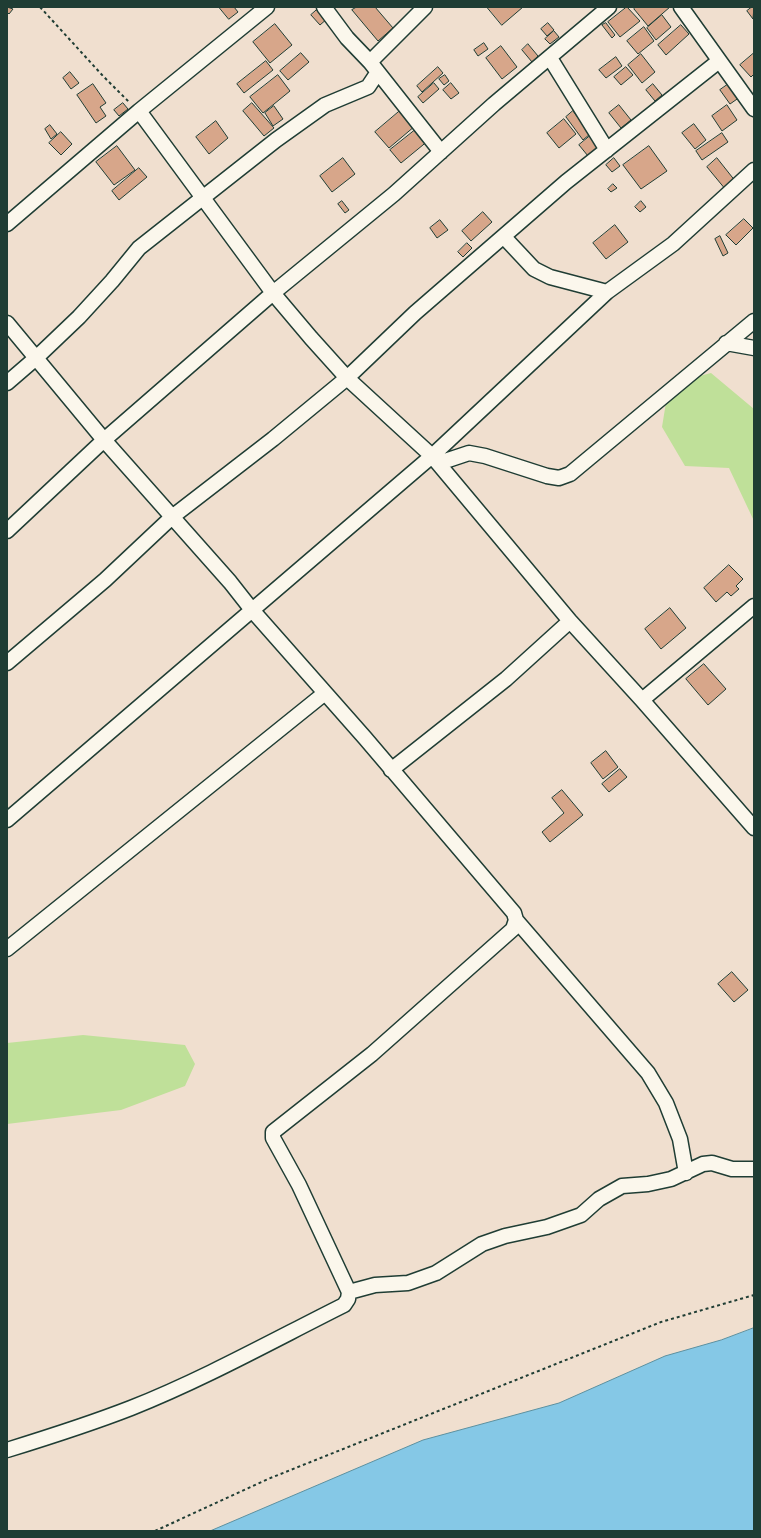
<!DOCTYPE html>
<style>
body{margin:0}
#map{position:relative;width:761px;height:1538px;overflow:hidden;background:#f0dfcf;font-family:"Playpen Sans",sans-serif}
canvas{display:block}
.frame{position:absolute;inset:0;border:8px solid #1f3d34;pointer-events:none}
</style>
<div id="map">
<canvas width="761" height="1538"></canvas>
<div class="frame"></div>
</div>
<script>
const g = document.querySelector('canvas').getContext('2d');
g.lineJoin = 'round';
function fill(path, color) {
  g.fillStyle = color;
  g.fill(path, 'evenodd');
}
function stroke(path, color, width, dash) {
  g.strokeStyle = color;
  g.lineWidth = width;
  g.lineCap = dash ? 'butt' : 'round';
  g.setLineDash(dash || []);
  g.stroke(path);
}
const green = new Path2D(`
 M 711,373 L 754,409 L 754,521 L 729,468 L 685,466 L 662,427 L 669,384 Z
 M 83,1035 L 185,1045 L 195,1064 L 185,1086 L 121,1110 L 7,1124 L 7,1043 Z`);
const water = new Path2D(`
 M 754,1328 L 754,1531 L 210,1531 L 423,1440 L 559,1403 L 665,1356 L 721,1340 Z`);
const building = new Path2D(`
 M 7,7 L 13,9 L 9,14 L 7,12 Z
 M 219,7 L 234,7 L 238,12 L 229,19 Z
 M 357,7 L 375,7 L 393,28 L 378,41 L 352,10 Z
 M 487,7 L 523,7 L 502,25 Z
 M 627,7 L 640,21 L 620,37 L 608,22 Z
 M 636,7 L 670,7 L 648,26 L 634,9 Z
 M 752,7 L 754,7 L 753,19 L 747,11 Z
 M 319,8 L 328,18 L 320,25 L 311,15 Z
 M 662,15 L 671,27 L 656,40 L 647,28 Z
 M 548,23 L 554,30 L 547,36 L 541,29 Z
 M 606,23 L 615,35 L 612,38 L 602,25 Z
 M 275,24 L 292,45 L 270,63 L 253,42 Z
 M 681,25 L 689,34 L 666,55 L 658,45 Z
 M 644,27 L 654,41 L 638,54 L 627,41 Z
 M 554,31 L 559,37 L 550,44 L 545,39 Z
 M 484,43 L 488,49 L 478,56 L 474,50 Z
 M 528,44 L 538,56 L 532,62 L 522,50 Z
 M 501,46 L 517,67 L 502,79 L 486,58 Z
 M 301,53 L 309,62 L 288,80 L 280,71 Z
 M 754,53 L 754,74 L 751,77 L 740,65 Z
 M 641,54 L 655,72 L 642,83 L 628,65 Z
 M 616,57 L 622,66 L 606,78 L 599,70 Z
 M 266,61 L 273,70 L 244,93 L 237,84 Z
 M 438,67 L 443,73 L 422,92 L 417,86 Z
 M 626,67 L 633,75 L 621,85 L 614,77 Z
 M 70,72 L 79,83 L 71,89 L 63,78 Z
 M 278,75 L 290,91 L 263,113 L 250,97 Z
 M 445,75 L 449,81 L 444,85 L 439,79 Z
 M 434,83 L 439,89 L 423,103 L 418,97 Z
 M 451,83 L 459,93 L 451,99 L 443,90 Z
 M 730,83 L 740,97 L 730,104 L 720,90 Z
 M 93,84 L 106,103 L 100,107 L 106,116 L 96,123 L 77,95 Z
 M 653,84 L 662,95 L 655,101 L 646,90 Z
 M 123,103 L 128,109 L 119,116 L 114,110 Z
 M 252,103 L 274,128 L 264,136 L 243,111 Z
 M 619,105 L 631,120 L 621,128 L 609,113 Z
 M 727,105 L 737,120 L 722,131 L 712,116 Z
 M 274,106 L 283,119 L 273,126 L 265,113 Z
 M 401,110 L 415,126 L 389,148 L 375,132 Z
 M 573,111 L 590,134 L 583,140 L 566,117 Z
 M 564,119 L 576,134 L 559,148 L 547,133 Z
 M 216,121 L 228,138 L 209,154 L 196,137 Z
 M 694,124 L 706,140 L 695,149 L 682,133 Z
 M 50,125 L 57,134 L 51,139 L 45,129 Z
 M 419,127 L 429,140 L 401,163 L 390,150 Z
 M 61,132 L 72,144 L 61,155 L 49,143 Z
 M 722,133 L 728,142 L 702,160 L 696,151 Z
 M 590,136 L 599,147 L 588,156 L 579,145 Z
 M 117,146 L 135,170 L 114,185 L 96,162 Z
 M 649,146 L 667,171 L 641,189 L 623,165 Z
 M 343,158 L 355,174 L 332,192 L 320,176 Z
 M 614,158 L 620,166 L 612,172 L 606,165 Z
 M 717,158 L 736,182 L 726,190 L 707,167 Z
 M 139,168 L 147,177 L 119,200 L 112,191 Z
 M 613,184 L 617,188 L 611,192 L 608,189 Z
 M 342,201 L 349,210 L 345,213 L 338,204 Z
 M 641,201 L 646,207 L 640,212 L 635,207 Z
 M 483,212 L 492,222 L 471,241 L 462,231 Z
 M 744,219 L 753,228 L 736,245 L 726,235 Z
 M 440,220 L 448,230 L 437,238 L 430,228 Z
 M 615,225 L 628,242 L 606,259 L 593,243 Z
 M 720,236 L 728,253 L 723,256 L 715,239 Z
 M 467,243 L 472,248 L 463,257 L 458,252 Z
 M 729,565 L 743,579 L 736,586 L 739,589 L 731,596 L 727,592 L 716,602 L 704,588 Z
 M 670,608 L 686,628 L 661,649 L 645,629 Z
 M 704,664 L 726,689 L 708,705 L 686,679 Z
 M 606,751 L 618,767 L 603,779 L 591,763 Z
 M 620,769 L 627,777 L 609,792 L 602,784 Z
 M 562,790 L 583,815 L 550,842 L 542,832 L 564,813 L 552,798 Z
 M 732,972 L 748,990 L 734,1002 L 718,984 Z`);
const path = new Path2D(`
 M 40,7 L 103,76 L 129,102
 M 155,1531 L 268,1479 L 661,1322 L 754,1295`);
const street = new Path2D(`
 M 324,7 L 347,38 L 370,62 L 441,152
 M 681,7 L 754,109
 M 550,58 L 607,150
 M 370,62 L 425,7
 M 139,111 L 273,293 L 311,338 L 347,378 L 432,456 L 607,292 L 673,244 L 754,170
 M 7,224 L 139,111 L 267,7
 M 504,237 L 534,269 L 550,277 L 607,292
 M 7,323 L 104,440 L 230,582 L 252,610 L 365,738 L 514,913 L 516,920 L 513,929 L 372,1054 L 273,1132 L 273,1138 L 299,1185 L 349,1292 L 348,1299 L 344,1305 C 274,1340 204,1379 131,1408 C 90,1424 49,1437 7,1450
 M 726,343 L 754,348
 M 7,383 L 36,358 L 79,317 L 112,281 L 139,248 L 276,140 L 325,105 L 368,87 L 378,72
 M 439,463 L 469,453 L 485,456 L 547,476 L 559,478 L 570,474 L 754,321
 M 7,531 L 104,440 L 273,293 L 394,194 L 494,104 L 609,7
 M 7,663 L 105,580 L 172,517 L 273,439 L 347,378 L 415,313 L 566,182 L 719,61
 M 642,700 L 754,606
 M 391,770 L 506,679 L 570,621
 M 7,820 L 432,456 L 570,621 L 642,700 L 754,828
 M 516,920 L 648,1073 L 666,1103 L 680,1139 L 686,1173
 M 7,949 L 325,693
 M 349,1292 L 375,1285 L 408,1283 L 436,1273 L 482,1244 L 505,1236 L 547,1227 L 581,1215 L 599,1199 L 622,1186 L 648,1184 L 671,1179 L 703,1164 L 712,1163 L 732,1169 L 754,1169`);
fill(green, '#bfe099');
fill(water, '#85c8e6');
stroke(water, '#5c909f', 1);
fill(building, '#d7a68a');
stroke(building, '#1f3d34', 1);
stroke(street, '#1f3d34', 17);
stroke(path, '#1f3d34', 2, [3, 3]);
stroke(street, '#fbf7ec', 14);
</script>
